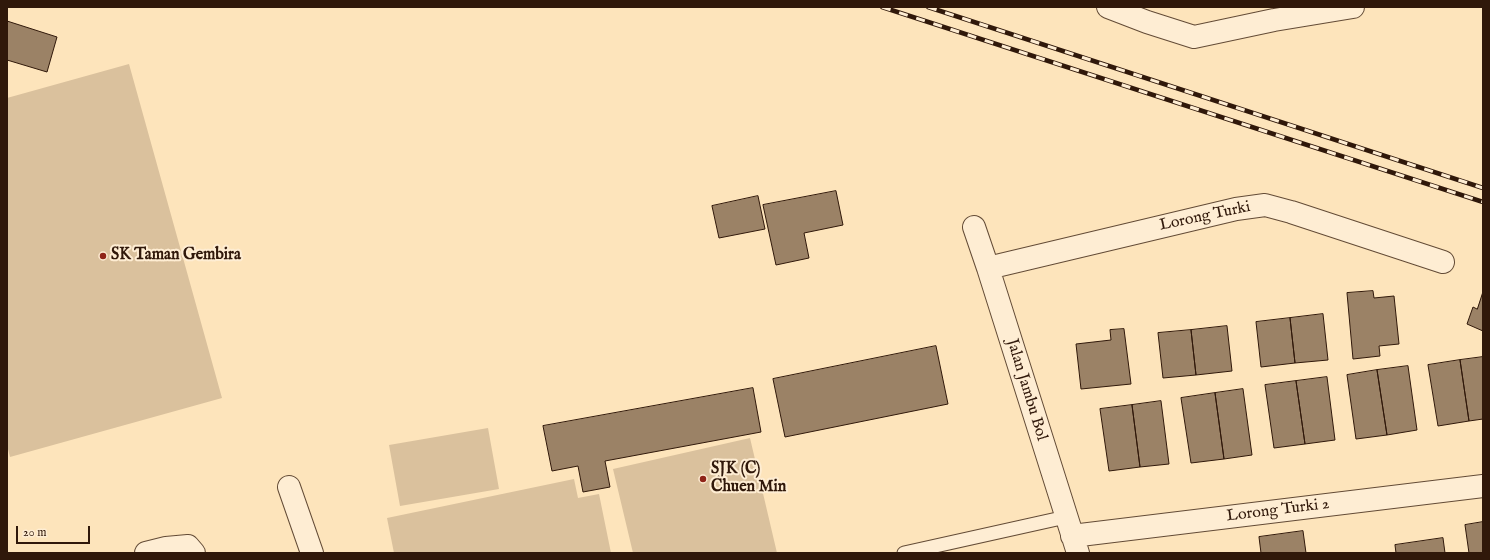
<!DOCTYPE html>
<style>
body{margin:0}
#map{position:relative;width:1490px;height:560px;overflow:hidden;background:#fde4bb;font-family:"IM FELL English",serif}
canvas{display:block}
.frame{position:absolute;inset:0;border:8px solid #30180a;pointer-events:none}
.scale{position:absolute;left:16px;top:526px;width:74px;height:18px;box-sizing:border-box;border:2px solid #30180a;border-top:0;padding-left:5px;font-size:12px;line-height:14px;white-space:nowrap;color:#30180a;-webkit-text-stroke:3px #feedd3;paint-order:stroke}
</style>
<div id="map">
<canvas width="1490" height="560"></canvas>
<div class="frame"></div>
<div class="scale">20 m</div>
</div>
<script>
const g = document.querySelector('canvas').getContext('2d');
g.lineJoin = 'round';
function fill(path, color) {
  g.fillStyle = color;
  g.fill(path, 'evenodd');
}
function stroke(path, color, width, dash) {
  g.strokeStyle = color;
  g.lineWidth = width;
  g.lineCap = dash ? 'butt' : 'round';
  g.setLineDash(dash || []);
  g.stroke(path);
}
function drawText(font, color, halo, rows, align = 'center') {
  g.font = font + ' "IM FELL English",serif';
  g.lineWidth = 4;
  g.setLineDash([]);
  g.textBaseline = 'middle';
  g.strokeStyle = halo;
  g.fillStyle = color;
  for (const [text, x, y, turn = 0] of rows) {
    g.save();
    g.translate(x, y);
    g.rotate((+turn || 0) * Math.PI / 180);
    g.textAlign = isNaN(turn) ? turn : align;
    if (halo) g.strokeText(text, 0, 0);
    g.fillText(text, 0, 0);
    g.restore();
  }
}
const green = new Path2D(`
 M 129,64 L 222,398 L 10,457 L 7,445 L 7,98 Z
 M 488,428 L 499,489 L 400,506 L 389,445 Z
 M 750,438 L 777,553 L 633,553 L 613,469 Z
 M 574,479 L 578,498 L 599,494 L 611,553 L 394,553 L 387,518 Z`);
const building = new Path2D(`
 M 7,21 L 57,37 L 47,72 L 7,60 Z
 M 836,191 L 843,225 L 804,233 L 809,258 L 776,265 L 763,205 Z
 M 758,196 L 765,229 L 719,238 L 712,206 Z
 M 1373,291 L 1374,298 L 1394,296 L 1399,344 L 1379,346 L 1380,356 L 1353,359 L 1347,293 Z
 M 1483,292 L 1483,331 L 1467,324 L 1473,307 L 1477,309 Z
 M 1323,314 L 1328,360 L 1295,363 L 1290,318 Z
 M 1290,318 L 1295,363 L 1261,367 L 1256,322 Z
 M 1227,326 L 1232,371 L 1196,375 L 1191,330 Z
 M 1124,329 L 1131,384 L 1081,389 L 1076,344 L 1111,340 L 1110,330 Z
 M 1191,330 L 1196,375 L 1163,378 L 1158,333 Z
 M 936,346 L 948,404 L 785,437 L 773,379 Z
 M 1483,357 L 1483,419 L 1469,421 L 1460,360 Z
 M 1460,360 L 1469,421 L 1438,426 L 1428,365 Z
 M 1408,366 L 1417,430 L 1387,435 L 1377,370 Z
 M 1377,370 L 1387,435 L 1356,439 L 1347,375 Z
 M 1327,377 L 1335,440 L 1305,444 L 1296,381 Z
 M 1296,381 L 1305,444 L 1274,448 L 1265,385 Z
 M 753,388 L 761,432 L 605,461 L 610,487 L 583,492 L 578,466 L 552,471 L 543,426 Z
 M 1243,389 L 1252,455 L 1224,459 L 1215,393 Z
 M 1215,393 L 1224,459 L 1191,463 L 1181,398 Z
 M 1161,401 L 1169,464 L 1140,467 L 1132,405 Z
 M 1132,405 L 1140,467 L 1109,471 L 1100,409 Z
 M 1483,522 L 1483,553 L 1469,553 L 1465,525 Z
 M 1303,531 L 1306,553 L 1261,553 L 1259,537 Z
 M 1443,538 L 1445,553 L 1396,553 L 1395,545 Z`);
const lane = new Path2D(`
 M 904,553 L 1066,517`);
const street = new Path2D(`
 M 1108,7 L 1147,22 L 1194,37 L 1274,20 L 1353,7
 M 974,227 L 988,268 L 1078,553
 M 988,268 L 1236,209 L 1265,205 L 1291,212 L 1443,262
 M 289,487 L 312,553
 M 1072,536 L 1483,486
 M 146,553 L 166,548 L 188,546 L 194,553`);
const rail = new Path2D(`
 M 882,7 L 1483,202
 M 928,7 L 1483,188`);
const markers = [
 [103,256,4,"#8f2418"],
 [703,479,4,"#8f2418"]
];
const streetNames = [
 ["Lorong Turki",1205,217,-12],
 ["Jalan Jambu Bol",1026,390,73],
 ["Lorong Turki 2",1278,511,-7]
];
const poiNames = [
 ["SK Taman Gembira",111,256],
 ["SJK (C)",711,470],
 ["Chuen Min",711,488]
];
fill(green, '#dac19d');
fill(building, '#9b8266');
stroke(building, '#30180a', 1);
stroke(lane, '#634b36', 15);
stroke(street, '#634b36', 24);
stroke(lane, '#feedd3', 13);
stroke(street, '#feedd3', 22);
stroke(rail, '#30180a', 4.5);
stroke(rail, '#feedd3', 3, [9]);
for (const [x, y, r, color] of markers) {
  const dot = new Path2D();
  dot.arc(x, y, r, 0, 2 * Math.PI);
  g.fillStyle = color;
  g.fill(dot);
  stroke(dot, '#feedd3', 1.5);
}
drawText('16px', '#30180a', '#feedd3', streetNames);
drawText('bold 16px', '#30180a', '#feedd3', poiNames, 'left');
</script>
